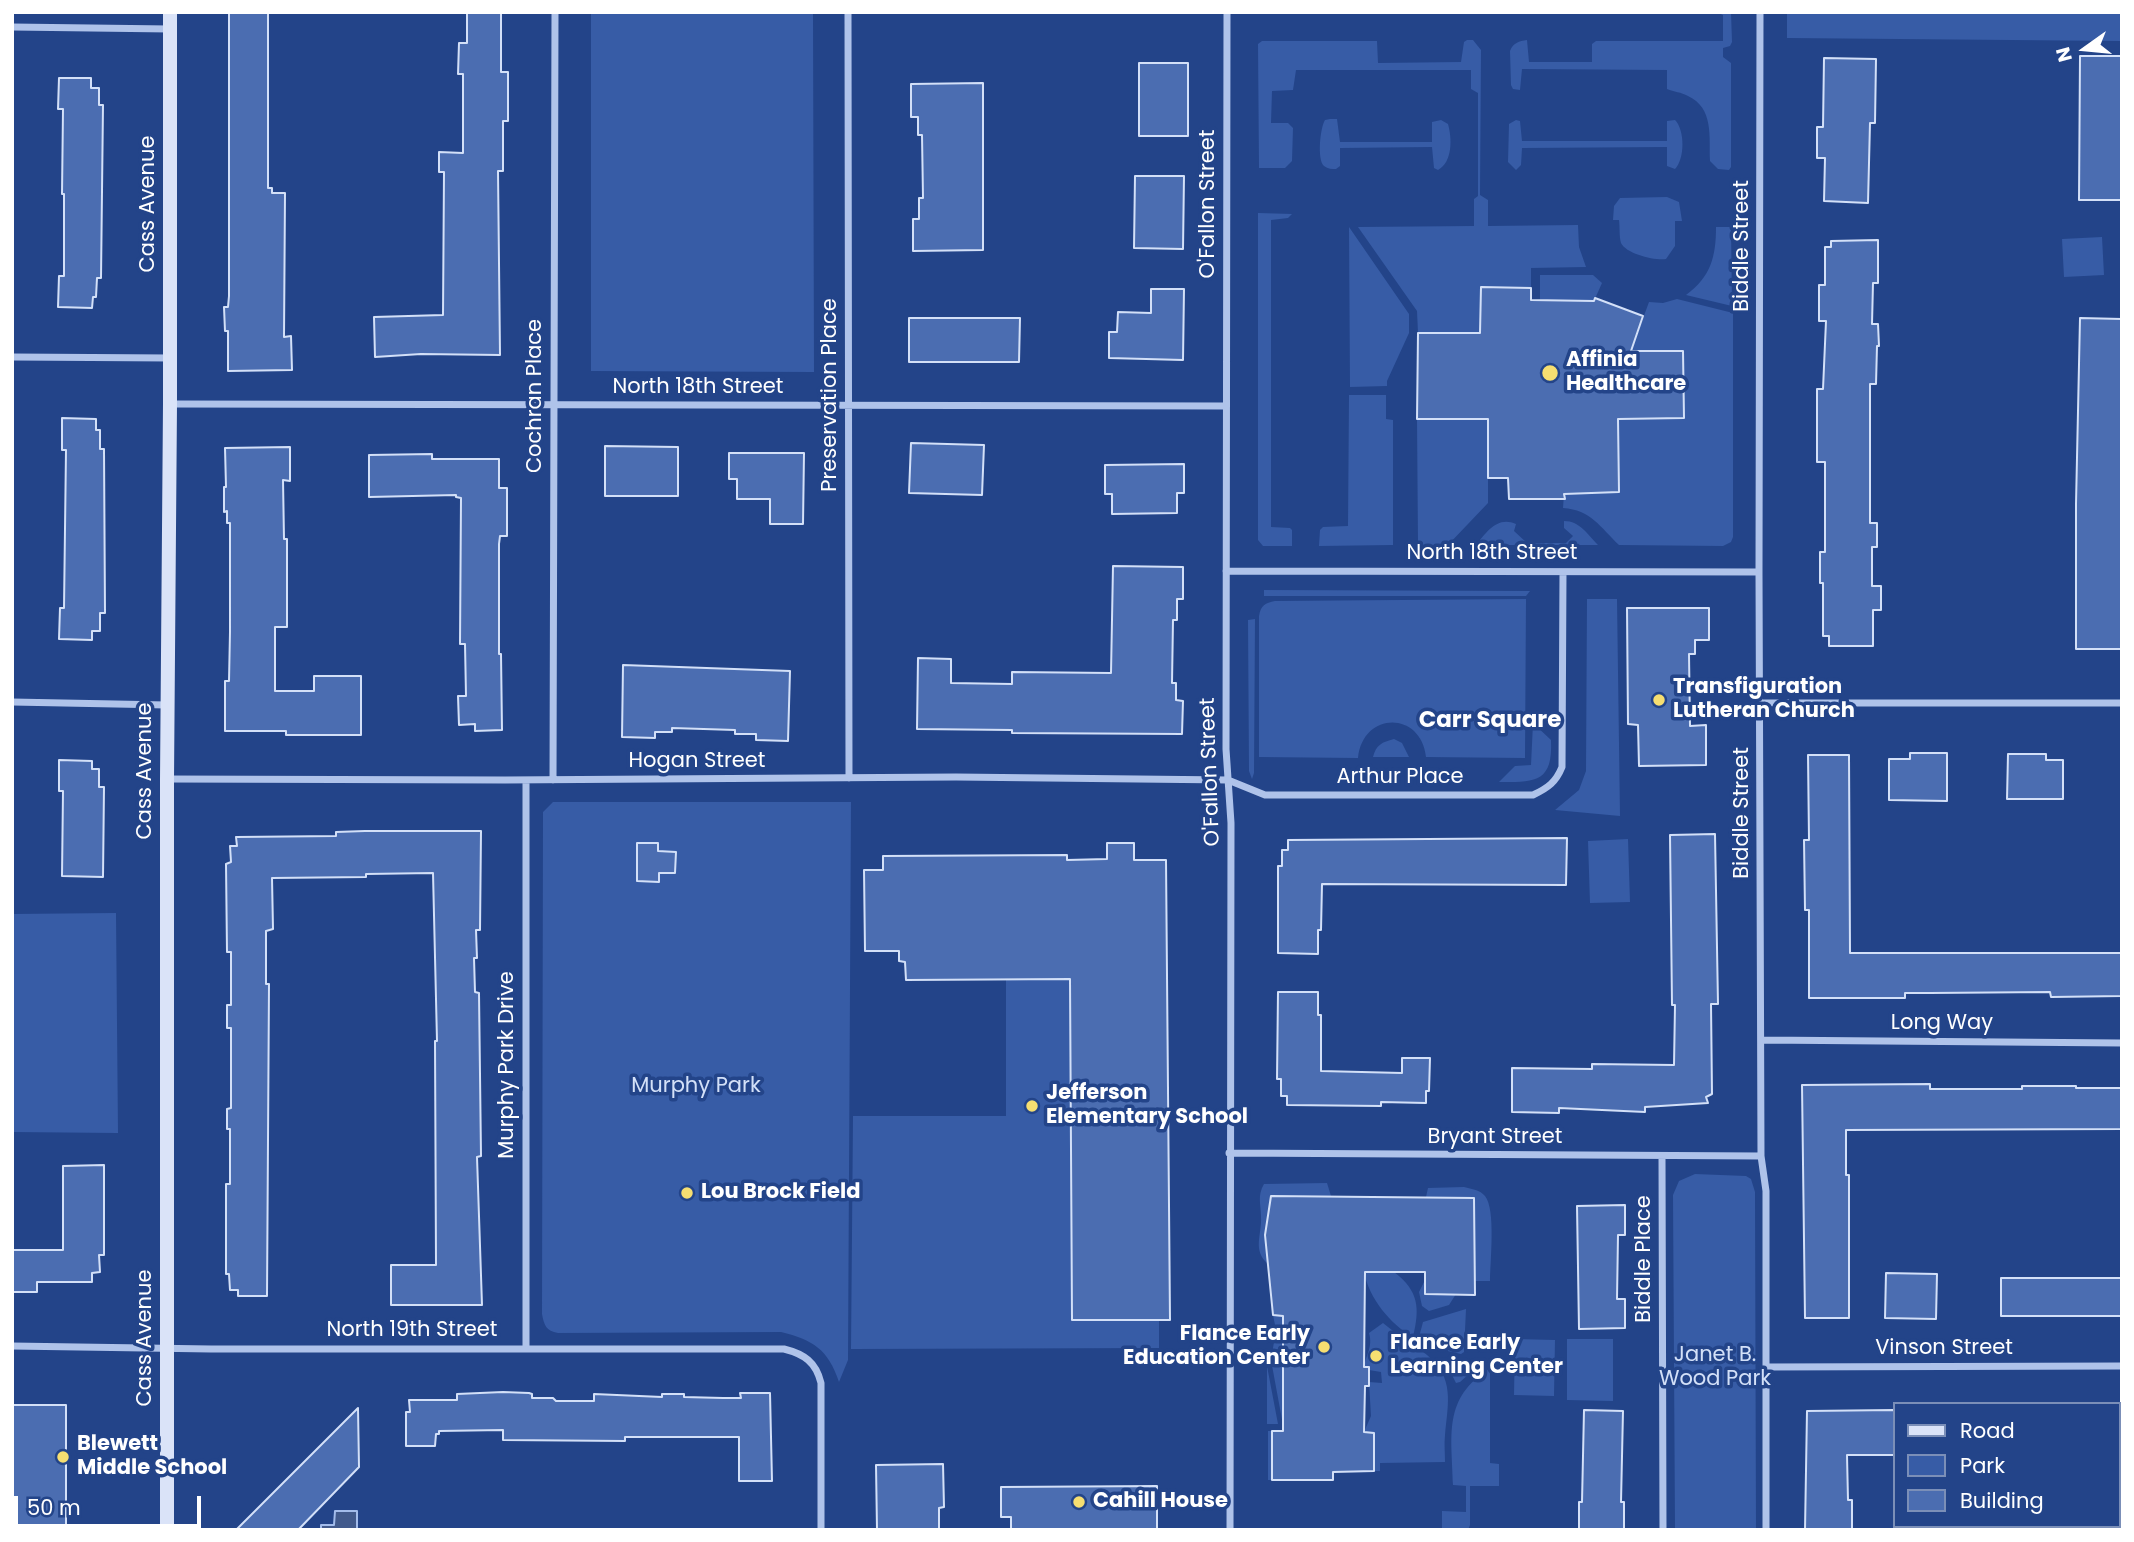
<!DOCTYPE html>
<style>
body{margin:0}
#map{position:relative;width:2134px;height:1542px;overflow:hidden;background:#234489;font-family:Poppins,sans-serif}
canvas{display:block}
.frame{position:absolute;inset:0;border:14px solid #fff;pointer-events:none}
.legend{position:absolute;left:1893px;top:1402px;width:228px;height:126px;box-sizing:border-box;background:#234489;border:2px solid #7b8fb8;margin:0;padding:9px 12px;list-style:none;font-size:21px;color:#fff}
.legend li{display:flex;align-items:center;gap:14px;height:35px}
.legend b{width:35px;border:2px solid #7b8fb8}
.north{position:absolute;left:2050px;top:14px;width:70px;height:70px;-webkit-text-stroke:5px #234489;paint-order:stroke;rotate:255deg;font-size:19px;font-weight:700;line-height:28px;text-align:center;color:#fff}
.north::after{content:'';display:block;margin:auto;width:24px;height:32px;background:#fff;clip-path:polygon(50% 0,100% 100%,50% 72%,0 100%)}
.scale{position:absolute;left:14px;top:1496px;width:187px;height:32px;box-sizing:border-box;border:4px solid #fff;border-top:0;padding-left:9px;font-size:21px;line-height:24px;white-space:nowrap;color:#fff;-webkit-text-stroke:5px #234489;paint-order:stroke}
</style>
<div id="map">
<canvas width="2134" height="1542"></canvas>
<div class="frame"></div>
<ul class="legend">
<li><b style="height:9px;background:#dae3f8"></b>Road</li>
<li><b style="height:19px;background:#375ca6"></b>Park</li>
<li><b style="height:19px;background:#4b6db1"></b>Building</li>
</ul>
<div class="north">N</div>
<div class="scale">50 m</div>
</div>
<script>
const g = document.querySelector('canvas').getContext('2d');
g.lineJoin = 'round';
function fill(path, color) {
  g.fillStyle = color;
  g.fill(path, 'evenodd');
}
function stroke(path, color, width, dash) {
  g.strokeStyle = color;
  g.lineWidth = width;
  g.lineCap = dash ? 'butt' : 'round';
  g.setLineDash(dash || []);
  g.stroke(path);
}
function drawText(font, color, halo, rows, align = 'center') {
  g.font = font + ' Poppins,sans-serif';
  g.lineWidth = 7;
  g.setLineDash([]);
  g.textBaseline = 'middle';
  g.strokeStyle = halo;
  g.fillStyle = color;
  for (const [text, x, y, turn = 0] of rows) {
    g.save();
    g.translate(x, y);
    g.rotate((+turn || 0) * Math.PI / 180);
    g.textAlign = isNaN(turn) ? turn : align;
    if (halo) g.strokeText(text, 0, 0);
    g.fillText(text, 0, 0);
    g.restore();
  }
}
const green = new Path2D(`
 M 591,12 L 813,12 L 814,372 L 591,371 Z
 M 1716,12 L 1731,12 L 1732,42 L 1730,46 L 1723,48 L 1723,57 L 1731,63 L 1731,167 L 1729,170 L 1718,169 L 1710,161 C 1709,137 1714,108 1688,96 C 1681,92 1674,92 1667,89 L 1667,70 L 1522,69 L 1520,90 L 1513,89 L 1511,85 L 1510,51 C 1513,43 1519,41 1527,40 L 1529,62 L 1592,62 L 1592,44 L 1596,41 L 1723,41 L 1723,15 Z
 M 1787,12 L 2122,12 L 2122,41 L 1787,38 Z
 M 1467,40 L 1473,40 L 1481,50 L 1480,195 L 1488,200 L 1488,226 L 1578,225 L 1579,247 L 1586,267 L 1531,268 L 1531,288 L 1481,287 L 1480,333 L 1418,333 L 1417,311 L 1358,227 L 1474,226 L 1474,199 L 1478,196 L 1478,93 L 1471,89 L 1471,70 L 1296,70 L 1293,90 L 1272,91 L 1271,123 L 1288,123 L 1293,128 L 1292,161 L 1285,168 L 1259,168 L 1258,44 L 1262,41 L 1377,41 L 1378,63 L 1461,62 L 1464,42 Z
 M 1330,119 L 1337,119 L 1340,142 L 1432,142 L 1432,122 L 1441,120 L 1448,124 C 1452,138 1453,162 1438,170 L 1434,168 L 1432,147 L 1340,148 L 1340,166 L 1336,169 C 1332,169 1328,169 1324,166 C 1317,160 1320,128 1325,120 Z
 M 1516,120 L 1520,121 L 1522,141 L 1667,141 L 1667,121 L 1675,120 C 1685,130 1685,159 1675,169 L 1667,166 L 1667,147 L 1522,148 L 1521,165 L 1516,170 L 1508,162 L 1509,124 Z
 M 1620,198 L 1667,197 L 1679,202 L 1682,221 L 1675,221 L 1675,246 L 1666,259 C 1656,261 1626,254 1621,243 C 1619,236 1620,227 1619,220 L 1613,220 L 1614,206 Z
 M 1258,213 L 1292,214 L 1288,218 L 1271,220 L 1271,527 L 1290,528 L 1292,530 L 1292,546 L 1263,546 L 1258,540 Z
 M 1349,227 L 1409,314 L 1409,333 L 1387,381 L 1387,386 L 1350,387 Z
 M 1716,227 L 1731,227 L 1732,306 L 1686,295 C 1711,277 1716,256 1716,227 Z
 M 2102,237 L 2104,275 L 2064,277 L 2062,239 Z
 M 1540,275 L 1593,275 L 1602,283 L 1594,301 L 1540,300 Z
 M 1677,299 L 1733,313 L 1733,537 L 1731,542 L 1723,546 L 1619,545 C 1600,527 1591,510 1563,508 L 1564,494 L 1618,492 L 1618,419 L 1684,418 L 1683,351 L 1631,351 L 1649,302 L 1663,303 Z
 M 1349,395 L 1386,395 L 1386,419 L 1393,420 L 1393,545 L 1319,546 L 1320,530 L 1323,527 L 1348,526 Z
 M 1417,419 L 1488,419 L 1488,503 L 1447,546 L 1418,545 Z
 M 1564,521 C 1580,521 1588,535 1598,545 L 1476,545 C 1487,532 1497,516 1516,524 L 1514,531 L 1527,543 L 1566,543 L 1573,536 L 1564,528 Z
 M 1264,590 L 1530,591 L 1526,596 L 1264,596 Z
 M 1526,599 L 1525,758 L 1426,757 C 1421,711 1363,711 1358,758 L 1259,757 L 1259,616 C 1261,605 1265,603 1275,601 Z
 M 1587,599 L 1617,599 L 1620,816 L 1555,810 L 1579,790 L 1586,771 Z
 M 1255,619 L 1254,773 L 1252,779 L 1249,771 L 1248,620 Z
 M 1533,723 L 1551,740 C 1553,783 1535,782 1499,782 L 1515,766 L 1531,765 Z
 M 1394,739 L 1402,743 L 1409,757 L 1373,757 C 1376,745 1382,742 1394,739 Z
 M 553,802 L 851,802 L 848,1360 L 839,1382 C 828,1349 813,1340 781,1332 L 558,1333 C 546,1331 544,1325 542,1314 L 543,812 Z
 M 1628,839 L 1630,902 L 1590,903 L 1588,841 Z
 M 116,913 L 118,1133 L 12,1132 L 12,914 Z
 M 1070,966 L 1072,1320 L 1159,1320 L 1159,1348 L 851,1349 L 853,1116 L 1006,1116 L 1006,979 L 1045,979 Z
 M 1695,1174 L 1746,1176 L 1751,1179 L 1755,1192 L 1756,1530 L 1675,1530 L 1673,1195 L 1679,1181 Z
 M 1327,1183 L 1331,1196 L 1271,1196 L 1265,1235 L 1268,1264 C 1252,1250 1262,1235 1261,1217 C 1261,1204 1257,1196 1264,1184 Z
 M 1464,1187 C 1472,1189 1480,1190 1485,1196 C 1496,1209 1490,1263 1490,1281 L 1475,1281 L 1474,1198 L 1426,1197 L 1428,1188 Z
 M 1364,1272 L 1394,1272 C 1419,1291 1420,1308 1413,1337 C 1390,1324 1369,1298 1364,1272 Z
 M 1425,1280 L 1456,1294 L 1449,1305 L 1429,1311 L 1422,1306 L 1419,1292 Z
 M 1466,1309 L 1464,1352 L 1461,1354 L 1439,1349 L 1418,1341 L 1423,1322 Z
 M 1273,1315 L 1283,1316 L 1283,1425 L 1271,1360 L 1276,1330 Z
 M 1383,1323 C 1397,1335 1413,1343 1427,1355 C 1455,1378 1448,1403 1445,1435 C 1444,1444 1445,1453 1445,1462 L 1380,1463 L 1380,1471 L 1374,1471 L 1374,1433 L 1364,1432 L 1371,1416 L 1369,1382 L 1382,1383 L 1381,1372 L 1369,1370 L 1369,1367 L 1364,1367 C 1366,1354 1373,1347 1369,1333 Z
 M 1515,1339 L 1555,1340 L 1554,1396 L 1514,1395 Z
 M 1567,1339 L 1613,1339 L 1613,1401 L 1567,1400 Z
 M 1447,1359 L 1477,1363 L 1477,1367 L 1460,1382 L 1456,1383 L 1445,1361 Z
 M 1267,1366 L 1278,1424 L 1267,1424 Z
 M 1490,1368 L 1490,1463 L 1499,1464 L 1499,1486 L 1470,1486 L 1470,1525 L 1468,1530 L 1442,1530 L 1442,1511 L 1466,1512 L 1466,1486 L 1453,1485 C 1452,1435 1442,1399 1490,1368 Z
 M 1268,1431 L 1272,1431 L 1272,1480 L 1268,1480 Z`);
const water = new Path2D(`
 M 335,1511 L 357,1511 L 357,1530 L 321,1530 L 321,1525 L 334,1525 Z`);
const building = new Path2D(`
 M 229,12 L 268,12 L 268,188 L 272,188 L 272,193 L 285,193 L 284,337 L 291,336 L 292,370 L 228,371 L 228,331 L 225,331 L 224,307 L 228,307 L 229,296 Z
 M 467,12 L 501,12 L 501,72 L 508,72 L 508,121 L 503,121 L 503,171 L 498,171 L 500,355 L 421,354 L 375,357 L 374,317 L 443,315 L 444,172 L 439,172 L 439,152 L 463,153 L 463,74 L 458,74 L 459,43 L 467,43 Z
 M 2080,56 L 2122,56 L 2122,200 L 2079,200 Z
 M 1824,58 L 1876,59 L 1875,123 L 1870,123 L 1868,203 L 1824,201 L 1825,158 L 1817,158 L 1817,127 L 1823,127 Z
 M 1139,63 L 1188,63 L 1188,136 L 1139,136 Z
 M 59,78 L 91,78 L 91,88 L 99,88 L 99,105 L 103,105 L 101,278 L 97,278 L 96,297 L 93,297 L 92,308 L 58,307 L 59,276 L 64,276 L 64,194 L 62,194 L 63,109 L 58,109 Z
 M 983,83 L 983,250 L 913,251 L 913,219 L 919,219 L 919,198 L 923,198 L 922,135 L 918,135 L 918,117 L 911,117 L 911,84 Z
 M 1135,176 L 1184,176 L 1183,249 L 1134,248 Z
 M 1878,240 L 1878,283 L 1873,283 L 1872,324 L 1878,324 L 1879,346 L 1877,346 L 1876,384 L 1870,384 L 1870,523 L 1877,523 L 1877,547 L 1872,547 L 1872,586 L 1881,586 L 1881,610 L 1873,610 L 1873,646 L 1829,646 L 1829,636 L 1823,636 L 1823,583 L 1820,583 L 1820,552 L 1825,552 L 1825,462 L 1817,462 L 1817,389 L 1823,389 L 1826,321 L 1819,321 L 1819,285 L 1825,285 L 1825,247 L 1831,247 L 1831,241 Z
 M 1481,287 L 1531,288 L 1531,300 L 1594,301 L 1595,298 L 1643,316 L 1631,351 L 1683,351 L 1684,418 L 1618,419 L 1619,492 L 1564,494 L 1565,499 L 1509,499 L 1508,478 L 1488,478 L 1488,419 L 1417,419 L 1418,333 L 1480,333 Z
 M 1151,289 L 1184,289 L 1183,360 L 1109,358 L 1109,332 L 1117,332 L 1118,312 L 1151,313 Z
 M 909,318 L 1020,318 L 1019,362 L 909,362 Z
 M 2080,318 L 2122,319 L 2122,649 L 2076,649 L 2076,504 Z
 M 62,418 L 96,419 L 96,430 L 100,430 L 100,449 L 104,449 L 105,613 L 100,613 L 100,631 L 92,631 L 92,640 L 59,639 L 60,608 L 64,608 L 66,450 L 62,450 Z
 M 911,443 L 984,445 L 982,495 L 909,493 Z
 M 605,446 L 678,447 L 678,496 L 605,496 Z
 M 290,447 L 290,481 L 283,480 L 284,539 L 287,539 L 287,627 L 275,627 L 275,691 L 314,691 L 314,676 L 361,676 L 361,735 L 286,735 L 286,731 L 225,731 L 225,681 L 229,681 L 230,632 L 230,523 L 227,523 L 227,511 L 224,512 L 224,487 L 226,487 L 225,448 Z
 M 729,453 L 804,453 L 803,524 L 770,524 L 770,499 L 737,499 L 737,479 L 729,479 Z
 M 432,454 L 432,459 L 499,459 L 499,488 L 507,488 L 507,536 L 500,536 L 499,544 L 499,654 L 501,654 L 502,730 L 475,731 L 475,724 L 459,725 L 458,696 L 466,696 L 465,644 L 460,644 L 461,498 L 456,497 L 456,495 L 369,497 L 369,455 Z
 M 1184,464 L 1184,493 L 1177,493 L 1177,513 L 1112,514 L 1112,494 L 1105,494 L 1105,465 Z
 M 1113,566 L 1183,567 L 1183,599 L 1177,599 L 1177,620 L 1173,620 L 1172,683 L 1176,683 L 1176,700 L 1183,701 L 1182,734 L 1012,733 L 1012,730 L 917,729 L 918,658 L 951,659 L 951,683 L 1012,684 L 1012,672 L 1111,673 Z
 M 1627,608 L 1709,608 L 1709,640 L 1695,640 L 1695,654 L 1689,654 L 1690,726 L 1706,725 L 1706,765 L 1639,766 L 1638,725 L 1628,724 Z
 M 623,665 L 790,671 L 788,741 L 756,740 L 756,734 L 735,734 L 735,730 L 672,728 L 672,732 L 655,732 L 655,738 L 622,737 Z
 M 1910,753 L 1947,753 L 1947,801 L 1889,800 L 1889,759 L 1910,759 Z
 M 2008,754 L 2046,754 L 2046,760 L 2063,760 L 2063,799 L 2007,799 Z
 M 1808,755 L 1849,755 L 1850,953 L 2122,953 L 2122,996 L 2051,997 L 2050,992 L 1930,993 L 1905,993 L 1905,998 L 1809,998 L 1809,910 L 1805,910 L 1804,840 L 1809,840 Z
 M 59,760 L 92,761 L 92,769 L 99,769 L 99,787 L 104,787 L 103,877 L 62,876 L 63,791 L 59,791 Z
 M 365,831 L 481,831 L 480,930 L 476,930 L 477,958 L 474,958 L 475,992 L 479,993 L 481,1156 L 477,1157 L 482,1305 L 391,1305 L 391,1265 L 436,1265 L 435,1041 L 437,1041 L 433,873 L 366,874 L 366,877 L 272,878 L 273,929 L 266,931 L 266,984 L 269,984 L 267,1296 L 238,1296 L 238,1290 L 230,1290 L 229,1274 L 226,1274 L 226,1184 L 230,1184 L 230,1129 L 227,1129 L 227,1109 L 231,1108 L 231,1028 L 227,1028 L 227,1005 L 231,1005 L 231,952 L 227,952 L 226,864 L 231,862 L 230,846 L 237,846 L 236,837 L 336,836 L 336,832 Z
 M 1715,834 L 1718,1004 L 1711,1004 L 1712,1094 L 1706,1097 L 1708,1103 L 1645,1107 L 1645,1112 L 1559,1108 L 1559,1113 L 1512,1112 L 1512,1068 L 1592,1069 L 1592,1064 L 1674,1065 L 1675,1005 L 1672,1005 L 1670,835 Z
 M 1567,838 L 1566,885 L 1322,884 L 1321,930 L 1318,930 L 1318,954 L 1278,953 L 1278,866 L 1282,866 L 1282,850 L 1288,850 L 1288,840 Z
 M 637,843 L 658,843 L 658,851 L 676,852 L 675,873 L 659,873 L 659,882 L 637,881 Z
 M 1107,843 L 1134,843 L 1134,860 L 1166,860 L 1170,1320 L 1072,1320 L 1070,979 L 906,980 L 905,962 L 899,961 L 899,951 L 865,951 L 864,870 L 883,870 L 883,856 L 1067,855 L 1067,860 L 1107,859 Z
 M 1278,992 L 1318,992 L 1318,1015 L 1321,1015 L 1321,1071 L 1402,1073 L 1402,1058 L 1430,1058 L 1429,1091 L 1426,1091 L 1426,1103 L 1381,1102 L 1381,1106 L 1287,1105 L 1287,1096 L 1281,1096 L 1281,1079 L 1277,1079 Z
 M 1930,1084 L 1930,1089 L 2022,1089 L 2022,1086 L 2076,1086 L 2076,1088 L 2122,1088 L 2122,1129 L 1846,1130 L 1846,1175 L 1849,1175 L 1849,1318 L 1805,1318 L 1802,1085 Z
 M 104,1165 L 104,1255 L 99,1255 L 100,1272 L 92,1273 L 92,1282 L 37,1282 L 37,1292 L 12,1292 L 12,1250 L 63,1250 L 63,1166 Z
 M 1271,1196 L 1474,1198 L 1475,1295 L 1425,1294 L 1425,1272 L 1365,1272 L 1364,1367 L 1369,1367 L 1369,1386 L 1365,1386 L 1364,1432 L 1374,1433 L 1374,1471 L 1333,1472 L 1333,1480 L 1272,1480 L 1272,1431 L 1283,1431 L 1283,1316 L 1273,1315 L 1265,1235 Z
 M 1625,1205 L 1625,1235 L 1618,1235 L 1617,1299 L 1625,1299 L 1625,1328 L 1579,1329 L 1577,1206 Z
 M 1886,1273 L 1937,1274 L 1936,1319 L 1885,1318 Z
 M 2001,1278 L 2122,1278 L 2122,1316 L 2001,1316 Z
 M 503,1392 L 529,1393 L 532,1394 L 532,1398 L 553,1398 L 556,1401 L 594,1401 L 594,1394 L 662,1397 L 662,1394 L 684,1394 L 684,1397 L 723,1398 L 741,1398 L 740,1393 L 770,1393 L 772,1481 L 739,1481 L 739,1437 L 625,1437 L 625,1441 L 503,1440 L 503,1430 L 439,1431 L 439,1434 L 436,1434 L 435,1446 L 406,1446 L 406,1412 L 410,1412 L 409,1400 L 457,1400 L 457,1394 Z
 M 12,1405 L 66,1405 L 66,1530 L 12,1530 Z
 M 358,1408 L 359,1467 L 298,1530 L 236,1530 Z
 M 1584,1410 L 1623,1411 L 1621,1502 L 1624,1502 L 1624,1530 L 1579,1530 L 1579,1502 L 1582,1502 Z
 M 1894,1410 L 1894,1455 L 1847,1455 L 1848,1500 L 1852,1500 L 1852,1530 L 1805,1530 L 1807,1411 Z
 M 943,1464 L 944,1507 L 939,1508 L 939,1530 L 877,1530 L 876,1465 Z
 M 1157,1486 L 1157,1530 L 1011,1530 L 1011,1517 L 1001,1517 L 1001,1487 Z`);
const street = new Path2D(`
 M 848,12 L 849,778
 M 1227,12 L 1226,749 L 1231,823 L 1230,1530
 M 1760,12 L 1759,572 L 1761,1156 L 1766,1191 L 1766,1530
 M 12,27 L 170,29
 M 12,357 L 170,358
 M 170,404 L 1226,406
 M 1226,571 L 1759,572
 M 12,702 L 167,705
 M 1760,703 L 2122,703
 M 167,779 L 505,780 L 956,777 L 1228,780 L 1265,795 L 1533,795 C 1548,788 1556,782 1562,767 L 1563,572
 M 526,780 L 526,1349
 M 553,780 L 555,12
 M 1762,1040 L 2122,1043
 M 1229,1153 L 1761,1156
 M 1662,1156 L 1663,1530
 M 12,1346 L 211,1349 L 784,1349 C 804,1354 816,1362 821,1383 L 821,1530
 M 1766,1367 L 2122,1366`);
const secondary = new Path2D(`
 M 167,1530 L 167,779 L 170,404 L 170,12`);
const markers = [
 [1550,373,9,"#f6de71"],
 [1659,700,7,"#f6de71"],
 [1032,1106,7,"#f6de71"],
 [687,1193,7,"#f6de71"],
 [1324,1347,7,"#f6de71"],
 [1376,1356,7,"#f6de71"],
 [63,1457,7,"#f6de71"],
 [1079,1502,7,"#f6de71"]
];
const streetNames = [
 ["Cass Avenue",149,204,-90],
 ["O'Fallon Street",1209,204,-90],
 ["Biddle Street",1743,246,-90],
 ["North 18th Street",698,388],
 ["Preservation Place",831,395,-90],
 ["Cochran Place",536,396,-90],
 ["North 18th Street",1492,554],
 ["Hogan Street",697,762],
 ["Cass Avenue",146,771,-90],
 ["O'Fallon Street",1211,772,-92],
 ["Arthur Place",1400,778],
 ["Biddle Street",1743,813,-90],
 ["Long Way",1942,1024],
 ["Murphy Park Drive",508,1065,-90],
 ["Bryant Street",1495,1138],
 ["Biddle Place",1645,1259,-90],
 ["North 19th Street",412,1331],
 ["Cass Avenue",146,1338,-90],
 ["Vinson Street",1944,1349]
];
const poiNames = [
 ["Affinia",1566,361],
 ["Healthcare",1566,385],
 ["Transfiguration",1673,688],
 ["Lutheran Church",1673,712],
 ["Jefferson",1046,1094],
 ["Elementary School",1046,1118],
 ["Lou Brock Field",701,1193],
 ["Flance Early",1310,1335,"right"],
 ["Education Center",1310,1359,"right"],
 ["Flance Early",1390,1344],
 ["Learning Center",1390,1368],
 ["Blewett",77,1445],
 ["Middle School",77,1469],
 ["Cahill House",1093,1502]
];
const parkNames = [
 ["Murphy Park",696,1087],
 ["Janet B.",1715,1356],
 ["Wood Park",1715,1380]
];
const neighbourhoodNames = [
 ["Carr Square",1490,721]
];
fill(green, '#375ca6');
fill(water, '#425a8c');
stroke(water, '#a3bceb', 2);
fill(building, '#4b6db1');
stroke(building, '#d3e0f8', 2);
stroke(street, '#afc3ea', 7);
stroke(secondary, '#dae3f8', 14);
for (const [x, y, r, color] of markers) {
  const dot = new Path2D();
  dot.arc(x, y, r, 0, 2 * Math.PI);
  g.fillStyle = color;
  g.fill(dot);
  stroke(dot, '#234489', 2.5);
}
drawText('21px', '#fff', '#234489', streetNames);
drawText('bold 21px', '#fff', '#234489', poiNames, 'left');
drawText('21px', '#d3e0f8', '#234489', parkNames);
drawText('bold 23px', '#fff', '#234489', neighbourhoodNames);
</script>
